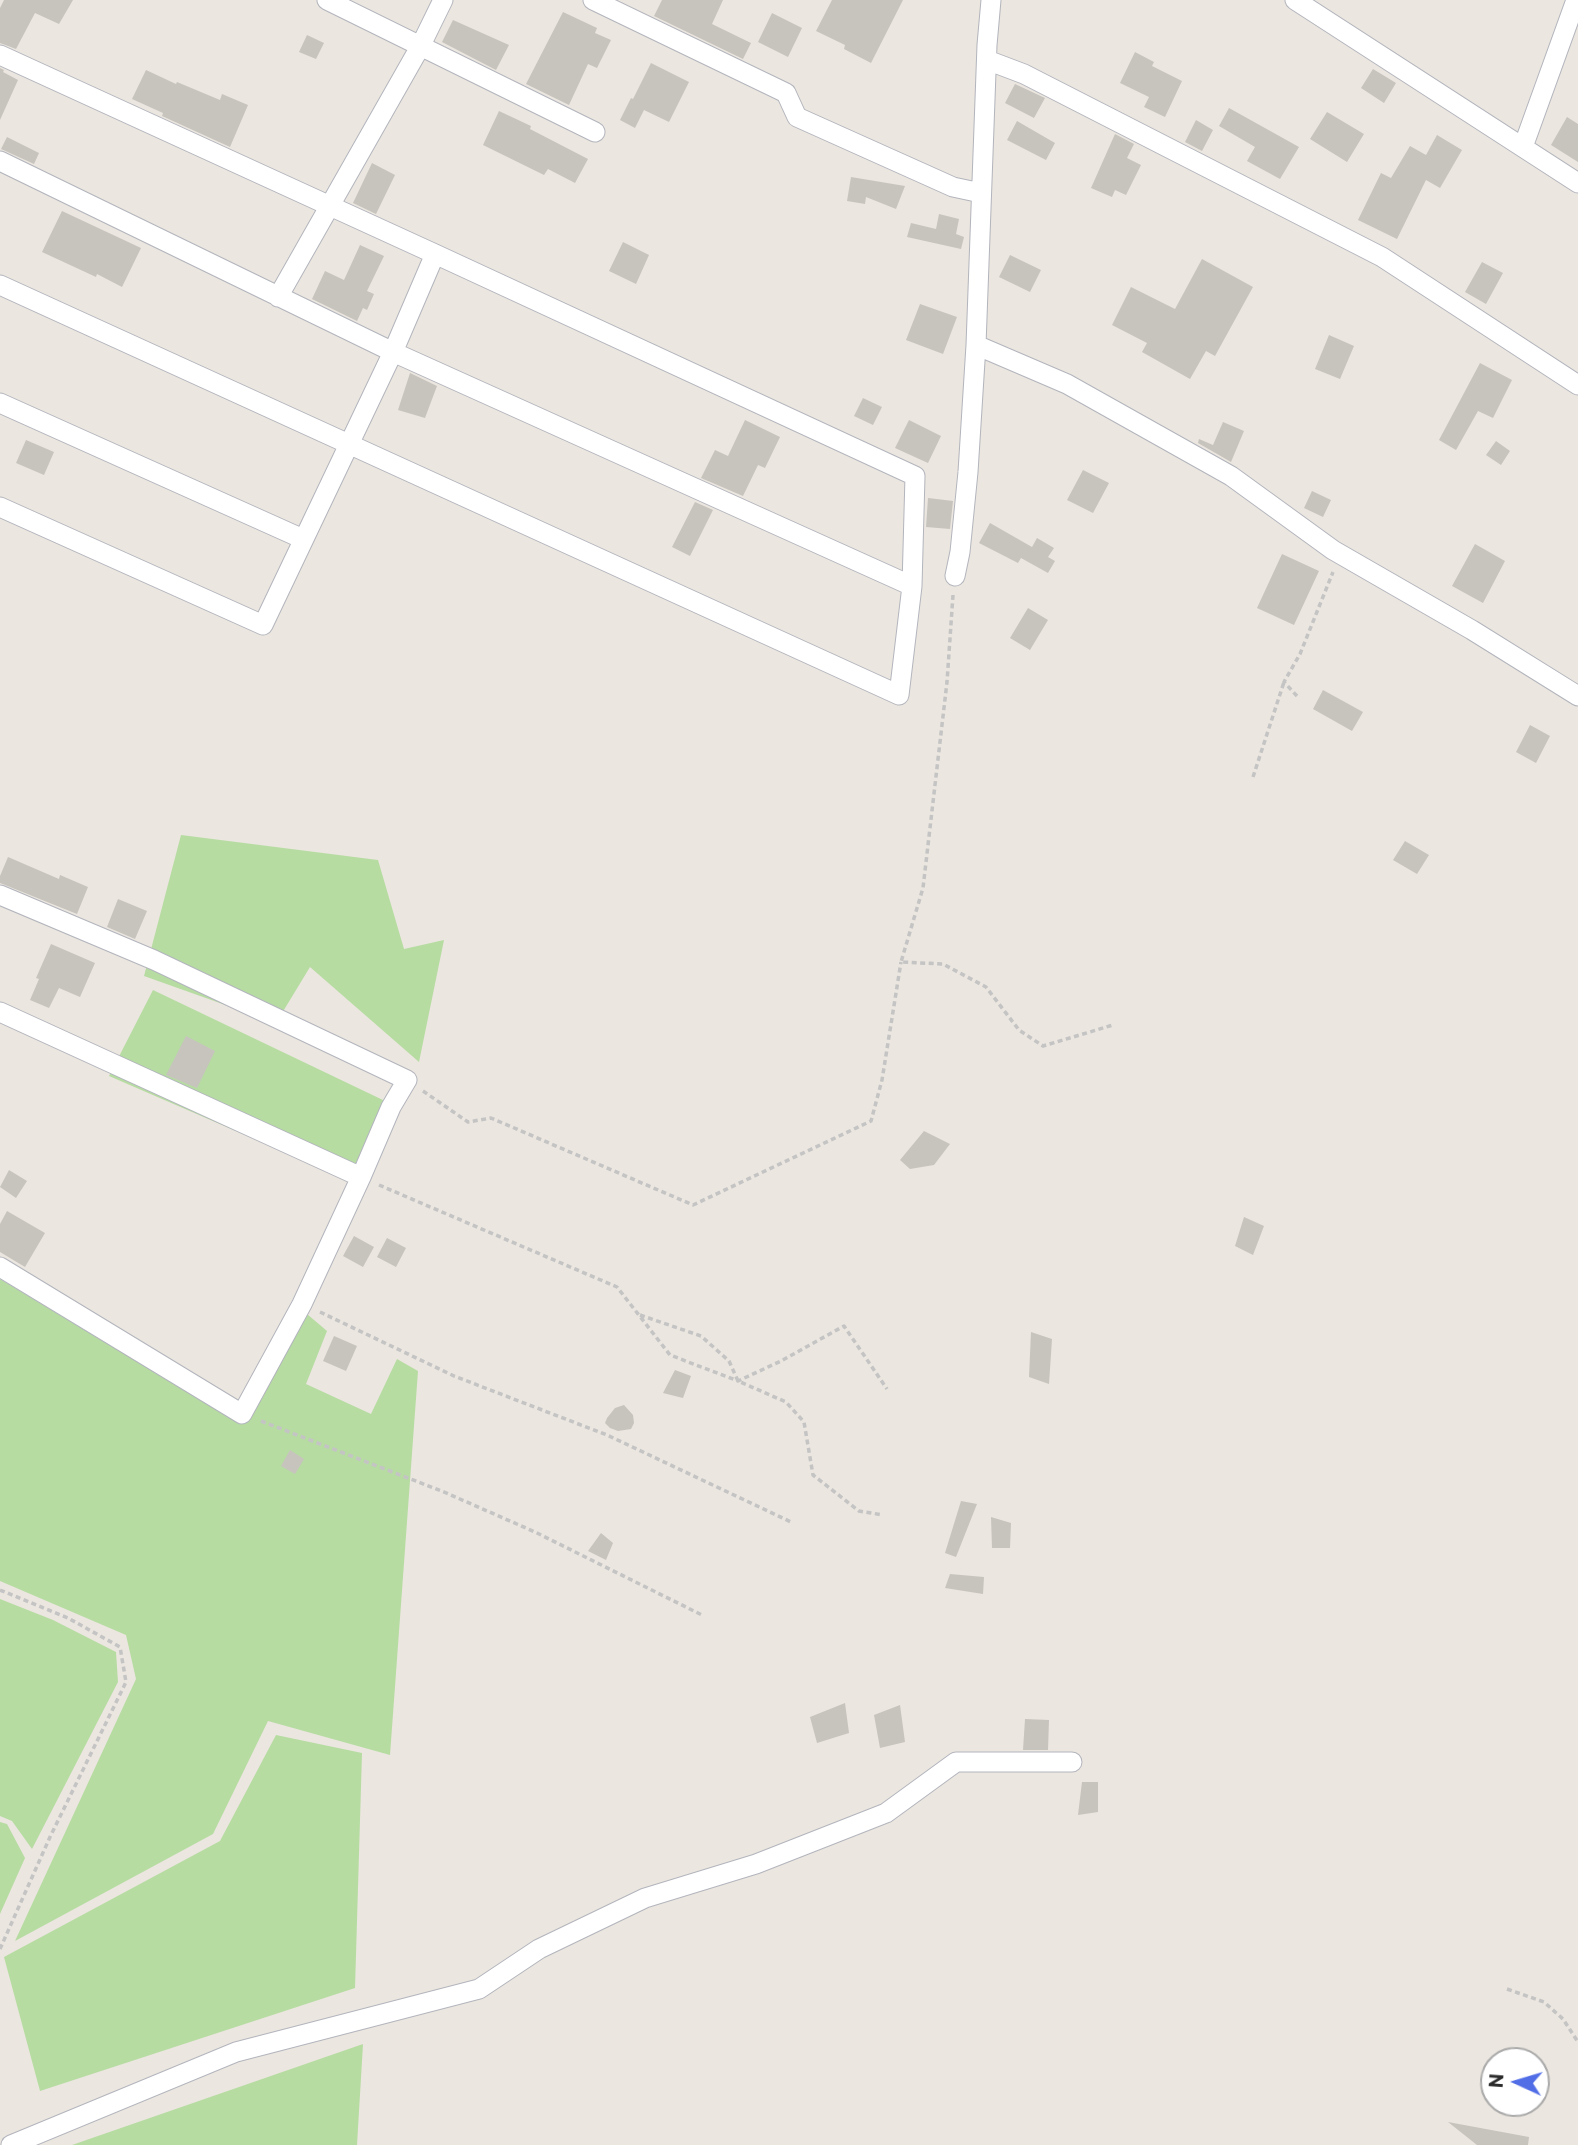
<!DOCTYPE html>
<style>
body{margin:0}
#map{position:relative;width:1578px;height:2145px;overflow:hidden;background:#ebe6df;font-family:Commissioner,sans-serif}
canvas{display:block}
.north{position:absolute;left:1480px;top:2047px;width:70px;height:70px;box-sizing:border-box;background:#fff;border:2px solid #aaa;border-radius:50%;rotate:274deg;font-size:19px;font-weight:700;line-height:28px;text-align:center;color:#2b2b2b}
.north::after{content:'';display:block;margin:auto;width:24px;height:32px;background:#526ee6;clip-path:polygon(50% 0,100% 100%,50% 72%,0 100%)}
</style>
<div id="map">
<canvas width="1578" height="2145"></canvas>
<div class="north">N</div>
</div>
<script>
const g = document.querySelector('canvas').getContext('2d');
g.lineJoin = 'round';
function fill(path, color) {
  g.fillStyle = color;
  g.fill(path, 'evenodd');
}
function stroke(path, color, width, dash) {
  g.strokeStyle = color;
  g.lineWidth = width;
  g.lineCap = dash ? 'butt' : 'round';
  g.setLineDash(dash || []);
  g.stroke(path);
}
const green = new Path2D(`
 M 181,835 L 378,860 L 404,949 L 444,940 L 419,1062 L 310,967 L 276,1023 L 144,976 Z
 M 153,990 L 385,1101 L 349,1180 L 109,1076 Z
 M 0,1279 L 239,1423 L 307,1314 L 327,1331 L 306,1384 L 371,1414 L 397,1359 L 418,1371 L 390,1755 L 268,1721 L 213,1834 L 15,1941 L 136,1679 L 126,1635 L 0,1581 Z
 M 0,1599 L 53,1620 L 116,1652 L 118,1682 L 32,1849 L 12,1821 L 0,1816 Z
 M 276,1735 L 362,1753 L 355,1988 L 40,2091 L 4,1957 L 220,1841 Z
 M 0,1822 L 7,1824 L 25,1858 L 0,1914 Z
 M 363,2044 L 357,2145 L 72,2145 Z`);
const building = new Path2D(`
 M 4,0 L 73,0 L 59,24 L 35,13 L 16,49 L 0,43 L 0,8 Z
 M 662,0 L 723,0 L 712,24 L 751,43 L 743,59 L 654,16 Z
 M 832,0 L 903,0 L 871,63 L 844,49 L 845,45 L 816,31 Z
 M 563,12 L 597,28 L 595,33 L 611,40 L 597,68 L 588,64 L 569,105 L 526,84 Z
 M 772,13 L 802,28 L 788,57 L 758,42 Z
 M 453,20 L 509,45 L 496,70 L 442,42 Z
 M 307,35 L 324,43 L 316,59 L 299,52 Z
 M 1135,52 L 1154,62 L 1152,66 L 1182,81 L 1165,117 L 1144,107 L 1149,97 L 1120,83 Z
 M 651,63 L 689,82 L 669,122 L 644,110 L 635,128 L 620,120 L 631,98 L 633,99 Z
 M 0,68 L 4,70 L 3,72 L 18,80 L 0,120 Z
 M 1373,69 L 1396,83 L 1384,103 L 1361,88 Z
 M 146,70 L 176,84 L 177,82 L 220,100 L 222,94 L 248,105 L 230,147 L 162,116 L 163,113 L 132,99 Z
 M 1015,84 L 1045,98 L 1034,118 L 1005,103 Z
 M 1229,108 L 1299,147 L 1280,179 L 1247,161 L 1255,147 L 1219,126 Z
 M 499,111 L 531,126 L 530,129 L 588,159 L 575,183 L 548,169 L 544,175 L 483,145 Z
 M 1327,112 L 1364,134 L 1347,162 L 1310,139 Z
 M 1567,117 L 1578,124 L 1578,162 L 1551,145 Z
 M 1196,120 L 1213,130 L 1202,151 L 1185,142 Z
 M 1017,121 L 1055,143 L 1046,160 L 1007,140 Z
 M 1115,134 L 1134,144 L 1127,158 L 1141,165 L 1126,195 L 1115,190 L 1112,197 L 1091,188 Z
 M 1437,135 L 1462,150 L 1440,188 L 1426,180 L 1397,239 L 1358,220 L 1381,173 L 1391,178 L 1410,146 L 1426,155 Z
 M 7,137 L 39,153 L 34,164 L 1,149 Z
 M 372,163 L 395,175 L 376,214 L 353,203 Z
 M 851,177 L 905,186 L 896,209 L 866,197 L 865,204 L 847,201 Z
 M 62,211 L 141,248 L 122,287 L 97,274 L 96,277 L 42,252 Z
 M 939,214 L 959,219 L 956,234 L 964,237 L 961,249 L 907,237 L 911,223 L 936,229 Z
 M 623,242 L 649,255 L 636,284 L 609,271 Z
 M 360,245 L 384,256 L 367,291 L 374,294 L 367,310 L 363,308 L 357,321 L 312,299 L 325,271 L 344,280 Z
 M 1010,255 L 1041,270 L 1030,292 L 999,277 Z
 M 1202,259 L 1253,287 L 1215,356 L 1206,351 L 1190,379 L 1142,352 L 1147,343 L 1112,325 L 1131,287 L 1175,309 Z
 M 1482,262 L 1503,273 L 1486,304 L 1465,292 Z
 M 920,304 L 957,317 L 943,354 L 906,340 Z
 M 1329,335 L 1354,346 L 1340,379 L 1315,369 Z
 M 1480,363 L 1512,380 L 1493,418 L 1478,411 L 1456,450 L 1439,440 Z
 M 410,373 L 437,386 L 425,418 L 398,410 Z
 M 863,398 L 882,407 L 873,425 L 854,416 Z
 M 745,420 L 780,437 L 765,468 L 758,465 L 743,496 L 701,478 L 715,450 L 728,456 Z
 M 909,420 L 941,436 L 928,463 L 895,448 Z
 M 1223,422 L 1244,431 L 1231,462 L 1198,443 L 1199,439 L 1213,445 Z
 M 26,440 L 54,452 L 44,475 L 16,463 Z
 M 1496,441 L 1510,451 L 1501,465 L 1486,455 Z
 M 1083,470 L 1109,483 L 1093,513 L 1067,500 Z
 M 1312,491 L 1331,500 L 1323,517 L 1304,508 Z
 M 928,498 L 953,501 L 950,529 L 926,527 Z
 M 695,502 L 713,510 L 690,556 L 672,547 Z
 M 990,523 L 1032,547 L 1037,538 L 1054,548 L 1048,557 L 1055,561 L 1048,573 L 1021,558 L 1018,563 L 979,543 Z
 M 1475,544 L 1505,561 L 1483,603 L 1452,586 Z
 M 1282,554 L 1319,571 L 1294,625 L 1257,608 Z
 M 1028,608 L 1048,620 L 1030,650 L 1010,638 Z
 M 1323,690 L 1363,712 L 1352,731 L 1313,709 Z
 M 1530,725 L 1550,736 L 1536,763 L 1516,752 Z
 M 1405,841 L 1429,855 L 1417,874 L 1393,860 Z
 M 8,857 L 59,879 L 60,875 L 88,887 L 77,914 L 0,883 L 0,876 Z
 M 118,899 L 147,911 L 135,939 L 107,927 Z
 M 51,944 L 95,963 L 80,997 L 59,988 L 49,1008 L 30,1000 L 39,979 L 36,978 Z
 M 186,1036 L 215,1051 L 197,1088 L 166,1075 Z
 M 924,1131 L 950,1144 L 934,1165 L 910,1169 L 900,1160 Z
 M 9,1170 L 27,1181 L 16,1198 L 0,1187 Z
 M 7,1211 L 45,1233 L 25,1267 L 0,1252 L 0,1224 Z
 M 1244,1217 L 1264,1226 L 1253,1255 L 1235,1246 Z
 M 354,1236 L 374,1247 L 363,1267 L 343,1256 Z
 M 387,1238 L 406,1248 L 396,1267 L 377,1257 Z
 M 1031,1332 L 1052,1339 L 1049,1384 L 1029,1377 Z
 M 334,1336 L 357,1346 L 346,1371 L 323,1361 Z
 M 675,1370 L 691,1376 L 683,1398 L 663,1393 Z
 M 624,1405 L 633,1415 L 634,1423 L 631,1429 L 618,1431 L 610,1428 L 605,1423 L 607,1418 L 615,1408 Z
 M 290,1450 L 304,1459 L 295,1474 L 281,1466 Z
 M 961,1501 L 977,1504 L 956,1557 L 945,1553 Z
 M 991,1517 L 1011,1523 L 1010,1548 L 992,1548 Z
 M 601,1533 L 613,1543 L 606,1560 L 588,1551 Z
 M 950,1574 L 984,1577 L 983,1594 L 945,1588 Z
 M 845,1703 L 849,1733 L 817,1743 L 810,1717 Z
 M 900,1705 L 905,1742 L 880,1748 L 874,1715 Z
 M 1025,1719 L 1049,1720 L 1048,1750 L 1023,1750 Z
 M 1082,1782 L 1098,1782 L 1098,1812 L 1078,1815 Z
 M 1448,2122 L 1529,2137 L 1528,2145 L 1477,2145 Z`);
const path = new Path2D(`
 M 953,595 L 947,682 L 923,888 L 901,962 L 943,964 L 986,987 L 1019,1030 L 1043,1046 L 1113,1025
 M 1297,696 L 1284,682 L 1300,654 L 1333,572
 M 1253,777 L 1284,682
 M 423,1091 L 468,1122 L 491,1118 L 693,1205 L 871,1121 L 882,1080 L 901,962
 M 379,1185 L 617,1287 L 670,1355 L 738,1381 L 781,1361 L 844,1326 L 887,1389
 M 320,1312 L 454,1376 L 607,1435 L 791,1522
 M 640,1315 L 701,1336 L 729,1361 L 738,1381 L 786,1402 L 804,1422 L 813,1475 L 859,1511 L 883,1515
 M 261,1421 L 444,1492 L 535,1532 L 704,1616
 M 0,1590 L 68,1618 L 120,1647 L 126,1682 L 50,1837 L 0,1949
 M 1507,1989 L 1544,2002 L 1563,2019 L 1578,2042`);
const street = new Path2D(`
 M 327,0 L 595,132
 M 593,0 L 786,93 L 797,117 L 953,187 L 981,193
 M 1295,0 L 1578,183
 M 0,55 L 435,254 L 915,476 L 912,586 L 899,695 L 0,285
 M 987,60 L 1024,74 L 1382,257 L 1578,385
 M 1523,147 L 1576,0
 M 0,161 L 393,352 L 912,586
 M 278,297 L 420,47 L 443,0
 M 976,345 L 1067,384 L 1231,476 L 1333,550 L 1472,630 L 1578,696
 M 0,403 L 303,539
 M 0,507 L 263,625 L 393,352 L 435,254
 M 955,576 L 960,552 L 968,472 L 976,345 L 987,45 L 991,0
 M 0,895 L 154,960 L 407,1080 L 391,1107 L 361,1177 L 302,1304 L 242,1414 L 0,1267
 M 0,1012 L 361,1177
 M 11,2145 L 236,2052 L 479,1989 L 539,1949 L 645,1898 L 756,1864 L 886,1813 L 956,1762 L 1072,1762`);
fill(green, '#b6dca2');
fill(building, '#c7c4be');
stroke(street, '#b3b5bd', 21);
stroke(path, '#c4c4c4', 3.5, [5, 3.5]);
stroke(street, '#fff', 19);
</script>
